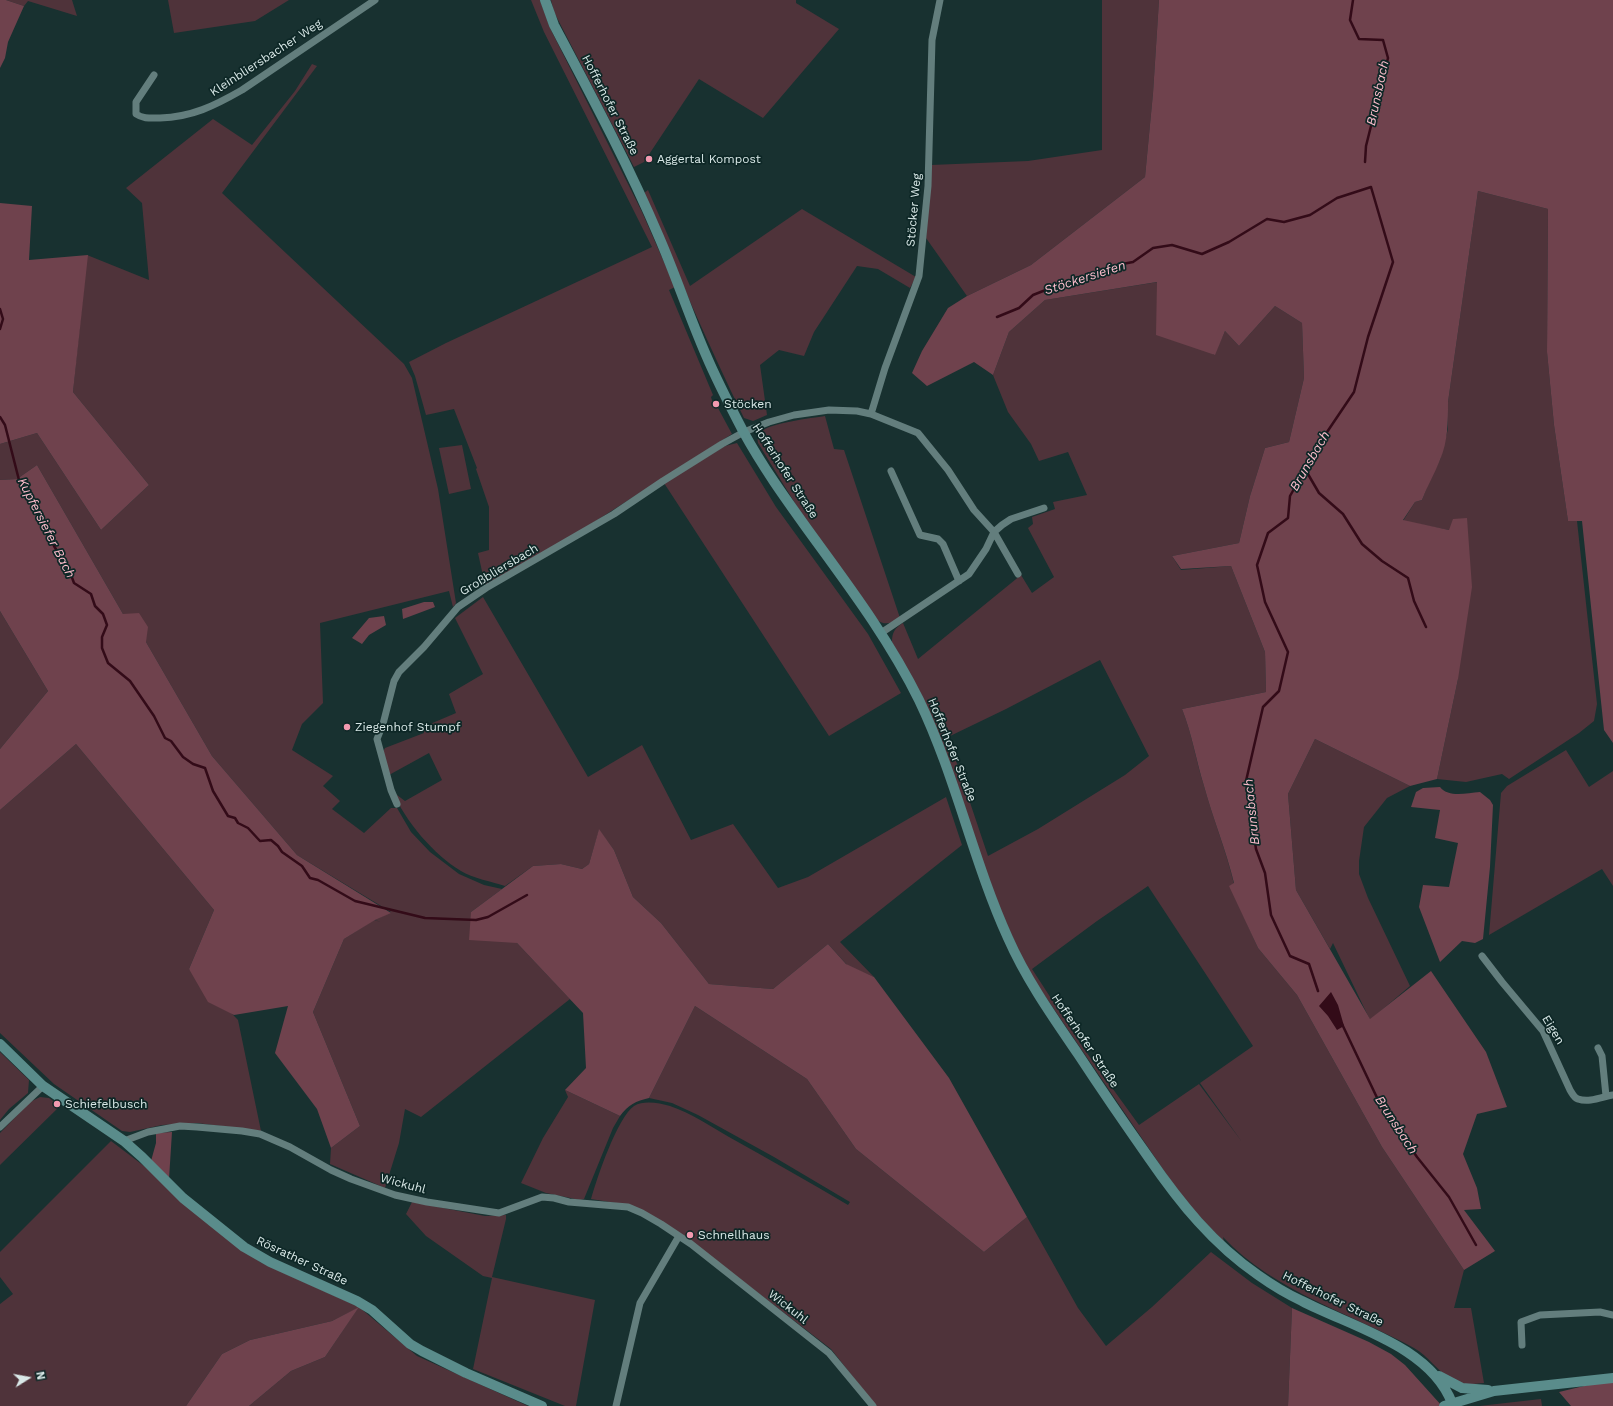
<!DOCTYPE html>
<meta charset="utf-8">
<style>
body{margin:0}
#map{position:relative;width:1613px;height:1406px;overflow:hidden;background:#183130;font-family:"Work Sans",sans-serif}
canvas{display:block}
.north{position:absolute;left:8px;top:1358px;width:40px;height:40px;-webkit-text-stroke:3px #0d2726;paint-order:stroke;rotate:79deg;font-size:11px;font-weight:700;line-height:16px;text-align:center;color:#d9e8e7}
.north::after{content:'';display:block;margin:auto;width:14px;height:18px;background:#d9e8e7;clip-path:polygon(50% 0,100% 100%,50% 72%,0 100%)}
</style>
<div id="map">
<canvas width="1613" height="1406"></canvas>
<div class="north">N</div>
</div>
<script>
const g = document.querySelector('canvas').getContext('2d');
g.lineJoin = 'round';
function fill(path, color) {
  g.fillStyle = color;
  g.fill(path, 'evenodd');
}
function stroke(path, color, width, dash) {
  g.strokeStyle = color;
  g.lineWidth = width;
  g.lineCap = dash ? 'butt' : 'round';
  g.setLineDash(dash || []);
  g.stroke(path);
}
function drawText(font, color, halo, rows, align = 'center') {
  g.font = font + ' "Work Sans",sans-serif';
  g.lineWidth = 3.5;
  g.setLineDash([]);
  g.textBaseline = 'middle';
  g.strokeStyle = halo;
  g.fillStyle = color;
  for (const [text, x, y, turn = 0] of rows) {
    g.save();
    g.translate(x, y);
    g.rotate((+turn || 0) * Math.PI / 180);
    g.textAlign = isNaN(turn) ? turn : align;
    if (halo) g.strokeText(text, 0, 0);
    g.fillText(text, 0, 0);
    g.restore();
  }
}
const green = new Path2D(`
 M 6,0 L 72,0 L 77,16 L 28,1 L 24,6 Z
 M 168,0 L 289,0 L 255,21 L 174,33 Z
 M 531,0 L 540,0 L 550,28 L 642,212 L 675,287 L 669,290 L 713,395 L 711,397 L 714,407 L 718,408 L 732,434 L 544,554 L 485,585 L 478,553 L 489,550 L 489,507 L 476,469 L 477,468 L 454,409 L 426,415 L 415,376 L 409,362 L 446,343 L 652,247 L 544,32 Z
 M 551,0 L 796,0 L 796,3 L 839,29 L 763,118 L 699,79 L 644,162 L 634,167 L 554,12 Z
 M 1102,0 L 1159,0 L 1153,93 L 1145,177 L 1031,265 L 967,296 L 926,238 L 931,165 L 1028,161 L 1102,150 Z
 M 312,64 L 317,66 L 222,193 L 404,364 L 412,378 L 438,489 L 456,603 L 453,607 L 449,591 L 320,623 L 323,703 L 302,724 L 292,750 L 333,776 L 323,786 L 340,801 L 332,809 L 364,833 L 391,808 L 397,808 L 411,832 L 430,852 L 459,874 L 484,885 L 502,889 L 471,912 L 517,943 L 570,999 L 421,1117 L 405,1109 L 399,1143 L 385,1188 L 330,1164 L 331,1148 L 360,1126 L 313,1012 L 344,939 L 374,920 L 381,922 L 375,920 L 391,912 L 297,855 L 212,756 L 146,642 L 123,614 L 37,465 L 17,479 L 0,480 L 0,444 L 37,433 L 101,530 L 149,485 L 73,392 L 87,255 L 149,280 L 142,203 L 126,188 L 213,119 L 252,145 L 295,91 Z
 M 648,190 L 690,286 L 802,209 L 916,277 L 910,288 L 878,269 L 857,266 L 814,332 L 804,356 L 779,350 L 760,365 L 767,415 L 753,421 L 744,418 C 708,344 675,269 644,193 Z
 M 1478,191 L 1548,209 L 1547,352 L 1554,425 L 1568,521 L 1577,521 L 1597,704 L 1594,721 L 1579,733 L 1509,779 L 1502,774 L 1466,782 L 1437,779 L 1458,679 L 1449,530 L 1403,521 L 1415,502 L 1422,500 L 1431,477 L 1440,460 L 1448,429 L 1448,402 Z
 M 1158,282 L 1214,355 L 1225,331 L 1239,346 L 1275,306 L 1302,323 L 1304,378 L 1289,442 L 1265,448 L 1250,496 L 1239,543 L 1172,556 L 1181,570 L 1231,566 L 1265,652 L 1266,692 L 1182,709 C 1192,734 1196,761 1204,786 C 1213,819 1226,850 1234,884 L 1230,886 L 1258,948 L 1297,995 L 1382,1147 L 1464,1270 L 1454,1308 L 1471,1308 L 1484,1383 C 1473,1384 1461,1386 1451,1380 C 1438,1371 1428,1356 1414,1348 C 1350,1313 1275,1292 1223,1237 L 1224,1242 L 1184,1200 L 1028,971 L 1004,918 L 892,642 C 892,632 895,628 903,623 L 918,659 L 1021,575 L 1032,593 L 1054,577 L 1028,528 L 1033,524 L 1032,517 L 1055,509 L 1053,502 L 1087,495 L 1068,452 L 1039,461 L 1031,444 L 1008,412 L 993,375 L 1009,332 L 1045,300 ZM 1100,660 L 1149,756 L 1125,775 L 1038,829 L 988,856 L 948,737 L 1006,709 ZM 1148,886 L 1253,1046 L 1200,1083 L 1242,1142 L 1199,1084 L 1139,1125 L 1084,1049 L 1032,969 L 1097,921 Z
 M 825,416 L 834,449 L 844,450 L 900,618 C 892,623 885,626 877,620 L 809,526 L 758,443 C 757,438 758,435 761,432 C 769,423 812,418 825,416 Z
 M 737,443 L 776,507 L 868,634 L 901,693 L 829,736 L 664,483 L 725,446 Z
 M 462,445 L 471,489 L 449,494 L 439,448 Z
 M 483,597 L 588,777 L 642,745 L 691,840 L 733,824 L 778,888 L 808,877 L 946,797 L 962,845 L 840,942 L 874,977 L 848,966 L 828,944 L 773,989 L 709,984 L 661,923 L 633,897 L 614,850 L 599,830 L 589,864 L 582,869 L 561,864 L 533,866 L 505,886 C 493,882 472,878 461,871 C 434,855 405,821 393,792 L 405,801 L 442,780 L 429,753 L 389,775 L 383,752 L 385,748 L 424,733 L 423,727 L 456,713 L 449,694 L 483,674 L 455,618 Z
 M 0,611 L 48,691 L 0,749 Z
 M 1315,739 L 1410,786 L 1387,798 L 1364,827 L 1359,861 L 1359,874 L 1368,898 L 1410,986 L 1370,1020 L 1333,943 L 1330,949 L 1296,890 L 1288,794 Z
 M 76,744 L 214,910 L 189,969 L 238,1020 L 261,1131 L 197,1123 L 162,1125 L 130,1132 L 122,1131 L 54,1084 L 0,1033 L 0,810 Z
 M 1566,750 L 1589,787 L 1613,771 L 1613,886 L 1602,869 L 1489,935 L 1501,793 L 1507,786 Z
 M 695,1006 L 807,1079 L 856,1149 L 984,1252 L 1027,1217 L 1078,1308 L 1106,1346 L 1152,1307 L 1211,1252 L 1252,1283 L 1292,1308 L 1288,1406 L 876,1406 L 831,1349 L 683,1235 L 628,1205 L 591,1199 C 597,1178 617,1118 634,1106 C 644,1100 659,1103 670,1106 C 691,1113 710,1126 729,1137 C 769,1159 809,1182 848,1205 L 850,1202 L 774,1157 L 698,1115 L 672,1103 L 649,1098 Z
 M 0,1052 L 29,1080 L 28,1093 L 9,1109 L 0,1120 Z
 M 565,1090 L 620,1116 L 613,1128 L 584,1199 L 580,1200 L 546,1193 L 521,1183 L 543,1138 L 568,1097 Z
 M 40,1097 L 49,1098 L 60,1106 L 0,1165 L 0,1133 L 30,1102 Z
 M 111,1141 L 148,1169 L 260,1262 L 359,1307 L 417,1356 L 528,1406 L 249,1406 L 291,1371 L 325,1357 L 358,1308 L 332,1321 L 250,1340 L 222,1354 L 186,1406 L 0,1406 L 0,1304 L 13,1294 L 0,1277 L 0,1252 Z
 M 412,1202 L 485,1216 L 506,1215 L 506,1219 L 492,1277 L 595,1300 L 576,1406 L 565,1406 L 473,1369 L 492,1278 L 483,1276 L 426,1236 L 406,1214 Z
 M 1541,1399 L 1542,1406 L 1479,1406 Z`);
const forest = new Path2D(`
 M 0,0 L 6,0 L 24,6 L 8,42 L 5,58 L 0,68 Z
 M 1159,0 L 1613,0 L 1613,743 L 1604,730 L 1582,521 L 1568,521 L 1554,425 L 1547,352 L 1548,209 L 1478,191 L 1448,402 C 1448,422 1448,441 1440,460 C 1435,473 1427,486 1422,500 L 1415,502 L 1403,520 L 1449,530 L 1453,519 L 1467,518 L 1472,587 L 1458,679 L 1437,779 L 1410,786 L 1315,739 L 1288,794 L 1296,890 L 1370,1019 L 1431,971 L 1486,1052 L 1507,1107 L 1477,1114 L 1463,1154 L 1477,1188 L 1481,1209 L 1464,1210 L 1495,1251 L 1464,1270 L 1382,1147 L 1297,995 L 1258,948 L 1229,886 L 1234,883 C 1226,850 1213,819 1204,786 C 1196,760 1192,734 1182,709 L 1266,692 L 1265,652 L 1231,566 L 1181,569 L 1172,556 L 1239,543 L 1250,496 L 1265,448 L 1289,442 L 1304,378 L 1302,323 L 1275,306 L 1239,346 L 1225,331 L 1215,355 L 1156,335 L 1157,282 L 1045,300 L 1009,332 L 993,375 L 974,362 L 927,386 L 912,373 L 922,351 L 948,308 L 967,296 L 1031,265 L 1145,177 L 1153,93 Z
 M 0,203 L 32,206 L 29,260 L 88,255 L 73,392 L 149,485 L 101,530 L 37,433 L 0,444 Z
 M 37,465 L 123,614 L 139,613 L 148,627 L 146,642 L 212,756 L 297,855 L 391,913 L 375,920 L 344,939 L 313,1012 L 360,1126 L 331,1148 L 317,1109 L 275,1053 L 288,1006 L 234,1015 L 208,1002 L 189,969 L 214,910 L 76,744 L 0,810 L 0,749 L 48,691 L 0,611 L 0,480 L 17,479 Z
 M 424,602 L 433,602 L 435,607 L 403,619 L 402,609 Z
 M 384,616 L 386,625 L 369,635 L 362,644 L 352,638 L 369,618 Z
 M 1440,787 C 1449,798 1466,793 1480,792 L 1490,800 L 1493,805 L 1490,867 L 1483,939 L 1475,943 L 1462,941 L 1440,962 L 1419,907 L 1423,885 L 1449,887 L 1458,843 L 1435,838 L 1440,810 L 1411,807 L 1416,792 L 1423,788 Z
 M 599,829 L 614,850 L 633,897 L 661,923 L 709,984 L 773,989 L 828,944 L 846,964 L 874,977 L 949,1078 L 1027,1217 L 984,1252 L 856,1149 L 807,1079 L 695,1006 L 649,1098 C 636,1101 628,1105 620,1116 L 565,1090 L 586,1068 L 583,1013 L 517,943 L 469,940 L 471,912 L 533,866 L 561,864 L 582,869 L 589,864 Z
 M 172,1132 L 169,1179 L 151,1161 L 156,1143 L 156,1133 Z
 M 359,1307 L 325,1357 L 291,1371 L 249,1406 L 186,1406 L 222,1354 L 250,1340 L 332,1321 Z
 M 1292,1308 L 1369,1342 L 1391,1354 L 1405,1365 L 1442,1406 L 1288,1406 Z
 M 1613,1379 L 1613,1406 L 1571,1406 L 1559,1392 Z`);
const water = new Path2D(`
 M 1331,992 L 1338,1005 L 1344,1026 L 1337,1030 L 1328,1016 L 1319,1006 Z`);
const stream = new Path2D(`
 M 1353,0 L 1350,20 L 1359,39 L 1383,40 L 1388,58 L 1366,146 L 1365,162
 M 0,309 L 3,319 L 0,329
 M 997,317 L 1019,308 L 1033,295 L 1076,278 L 1088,279 L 1117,265 L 1133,262 L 1153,248 L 1172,245 L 1202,254 L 1229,242 L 1267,219 L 1284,222 L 1310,215 L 1337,198 L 1371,187 L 1393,262 L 1368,337 L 1354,392 L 1323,438 L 1290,496 L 1288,518 L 1268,533 L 1257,565 L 1265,602 L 1288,652 L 1279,691 L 1263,707 L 1246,781 L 1256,849 L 1265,873 L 1271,915 L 1290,956 L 1309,964 L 1318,991
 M 0,417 L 5,425 L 20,484 L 29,491 L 54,546 L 70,572 L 74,583 L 91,594 L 95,606 L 103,614 L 107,625 L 102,637 L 102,648 L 108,663 L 130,681 L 154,716 L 165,738 L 171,741 L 183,757 L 193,764 L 205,768 L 213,791 L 228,816 L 235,818 L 238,823 L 248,828 L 260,841 L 271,840 L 278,846 L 282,852 L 302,866 L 310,878 L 318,880 L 355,901 L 425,918 L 476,920 L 488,917 L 527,895
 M 1305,469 L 1319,493 L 1343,514 L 1362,544 L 1382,561 L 1408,578 L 1414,601 L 1426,627
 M 1342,1024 L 1380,1104 L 1417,1157 L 1449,1197 L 1476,1245`);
const street = new Path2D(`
 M 154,75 L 136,102 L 136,114 C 143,119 151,118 160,118 C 192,117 214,106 242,90 L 375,0
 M 871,414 L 885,368 L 919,276 L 928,186 L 932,40 L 940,0
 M 891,471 L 920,535 L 938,539 L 943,544 L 959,581
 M 881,633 L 969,574 L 986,549 L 994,532 L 1002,525 L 1011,519 L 1044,508
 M 397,804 L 391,790 L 377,739 L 383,724 L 394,681 L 399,672 L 424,647 L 458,607 L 486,588 L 614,514 L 663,481 L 722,444 L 744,432 L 769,422 L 794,415 L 829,410 L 857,411 L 871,414 L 918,433 L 948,470 L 974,510 L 994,532 L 1018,574
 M 1482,956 L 1502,982 L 1543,1031 L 1570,1090 C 1572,1093 1574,1098 1578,1099 C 1589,1103 1602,1097 1613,1095
 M 1598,1048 L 1602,1056 L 1606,1096
 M 0,1127 L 43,1086
 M 124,1141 L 148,1132 L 180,1126 L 197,1127 L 242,1131 L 260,1134 L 290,1147 L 331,1170 L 351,1179 L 395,1195 L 427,1202 L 499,1213 L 542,1197 L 554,1198 L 569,1202 L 628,1207 L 642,1213 L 661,1224 L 691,1244 L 829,1353 L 873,1406
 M 1522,1345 L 1521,1322 L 1540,1315 L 1600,1312 L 1613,1315
 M 616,1406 L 640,1303 L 679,1236`);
const secondary = new Path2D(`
 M 545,0 L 554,25 C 591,95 628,164 659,237 C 676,276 689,316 706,355 C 717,381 730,406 743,431 C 762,466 785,498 808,530 C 848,585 889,639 919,700 C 956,777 973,861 1008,938 C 1026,979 1052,1016 1078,1054 C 1101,1089 1125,1124 1149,1158 C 1180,1203 1213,1244 1258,1275 C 1272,1285 1287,1294 1302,1301 C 1352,1327 1430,1346 1452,1403
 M 0,1044 L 43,1086 L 124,1141 L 142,1157 L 183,1198 L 244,1247 L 270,1262 L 357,1301 L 372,1310 L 410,1344 L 422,1351 L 466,1373 L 542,1406
 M 1439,1376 L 1462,1388 L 1488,1390
 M 1444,1406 L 1494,1391 L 1613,1378`);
const markers = [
 [649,159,4,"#f29ab0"],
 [716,404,4,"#f29ab0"],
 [347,727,4,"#f29ab0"],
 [57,1104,4,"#f29ab0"],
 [690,1235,4,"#f29ab0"]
];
const streetNames = [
 ["Kleinbliersbacher Weg",266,58,-33],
 ["Hofferhofer Straße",610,105,63],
 ["Stöcker Weg",914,210,-85],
 ["Hofferhofer Straße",785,471,57],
 ["Großbliersbach",499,570,-31],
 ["Hofferhofer Straße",952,750,68],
 ["Eigen",1553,1030,59],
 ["Hofferhofer Straße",1085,1041,56],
 ["Wickuhl",403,1184,15],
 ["Rösrather Straße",302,1261,25],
 ["Hofferhofer Straße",1333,1299,26],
 ["Wickuhl",788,1307,38]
];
const poiNames = [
 ["Aggertal Kompost",657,159],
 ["Stöcken",724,404],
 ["Ziegenhof Stumpf",355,727],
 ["Schiefelbusch",65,1104],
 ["Schnellhaus",698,1235]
];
const waterNames = [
 ["Brunsbach",1378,93,-78],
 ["Stöckersiefen",1085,278,-18],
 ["Brunsbach",1310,461,-60],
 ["Kupfersiefer Bach",46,528,63],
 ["Brunsbach",1252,812,-96],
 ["Brunsbach",1396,1125,57]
];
fill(green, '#4f333a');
fill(forest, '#6f424d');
fill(water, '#330b18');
stroke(stream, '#330b18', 2.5);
stroke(street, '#637e7d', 7);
stroke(secondary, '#5a8c8b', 10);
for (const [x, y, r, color] of markers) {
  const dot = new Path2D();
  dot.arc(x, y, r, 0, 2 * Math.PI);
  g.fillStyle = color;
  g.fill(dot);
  stroke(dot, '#0d2726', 1.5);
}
drawText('12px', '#d9e8e7', '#0d2726', streetNames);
drawText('12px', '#d9e8e7', '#0d2726', poiNames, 'left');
drawText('italic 13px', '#fdbdcc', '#0d2726', waterNames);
</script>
